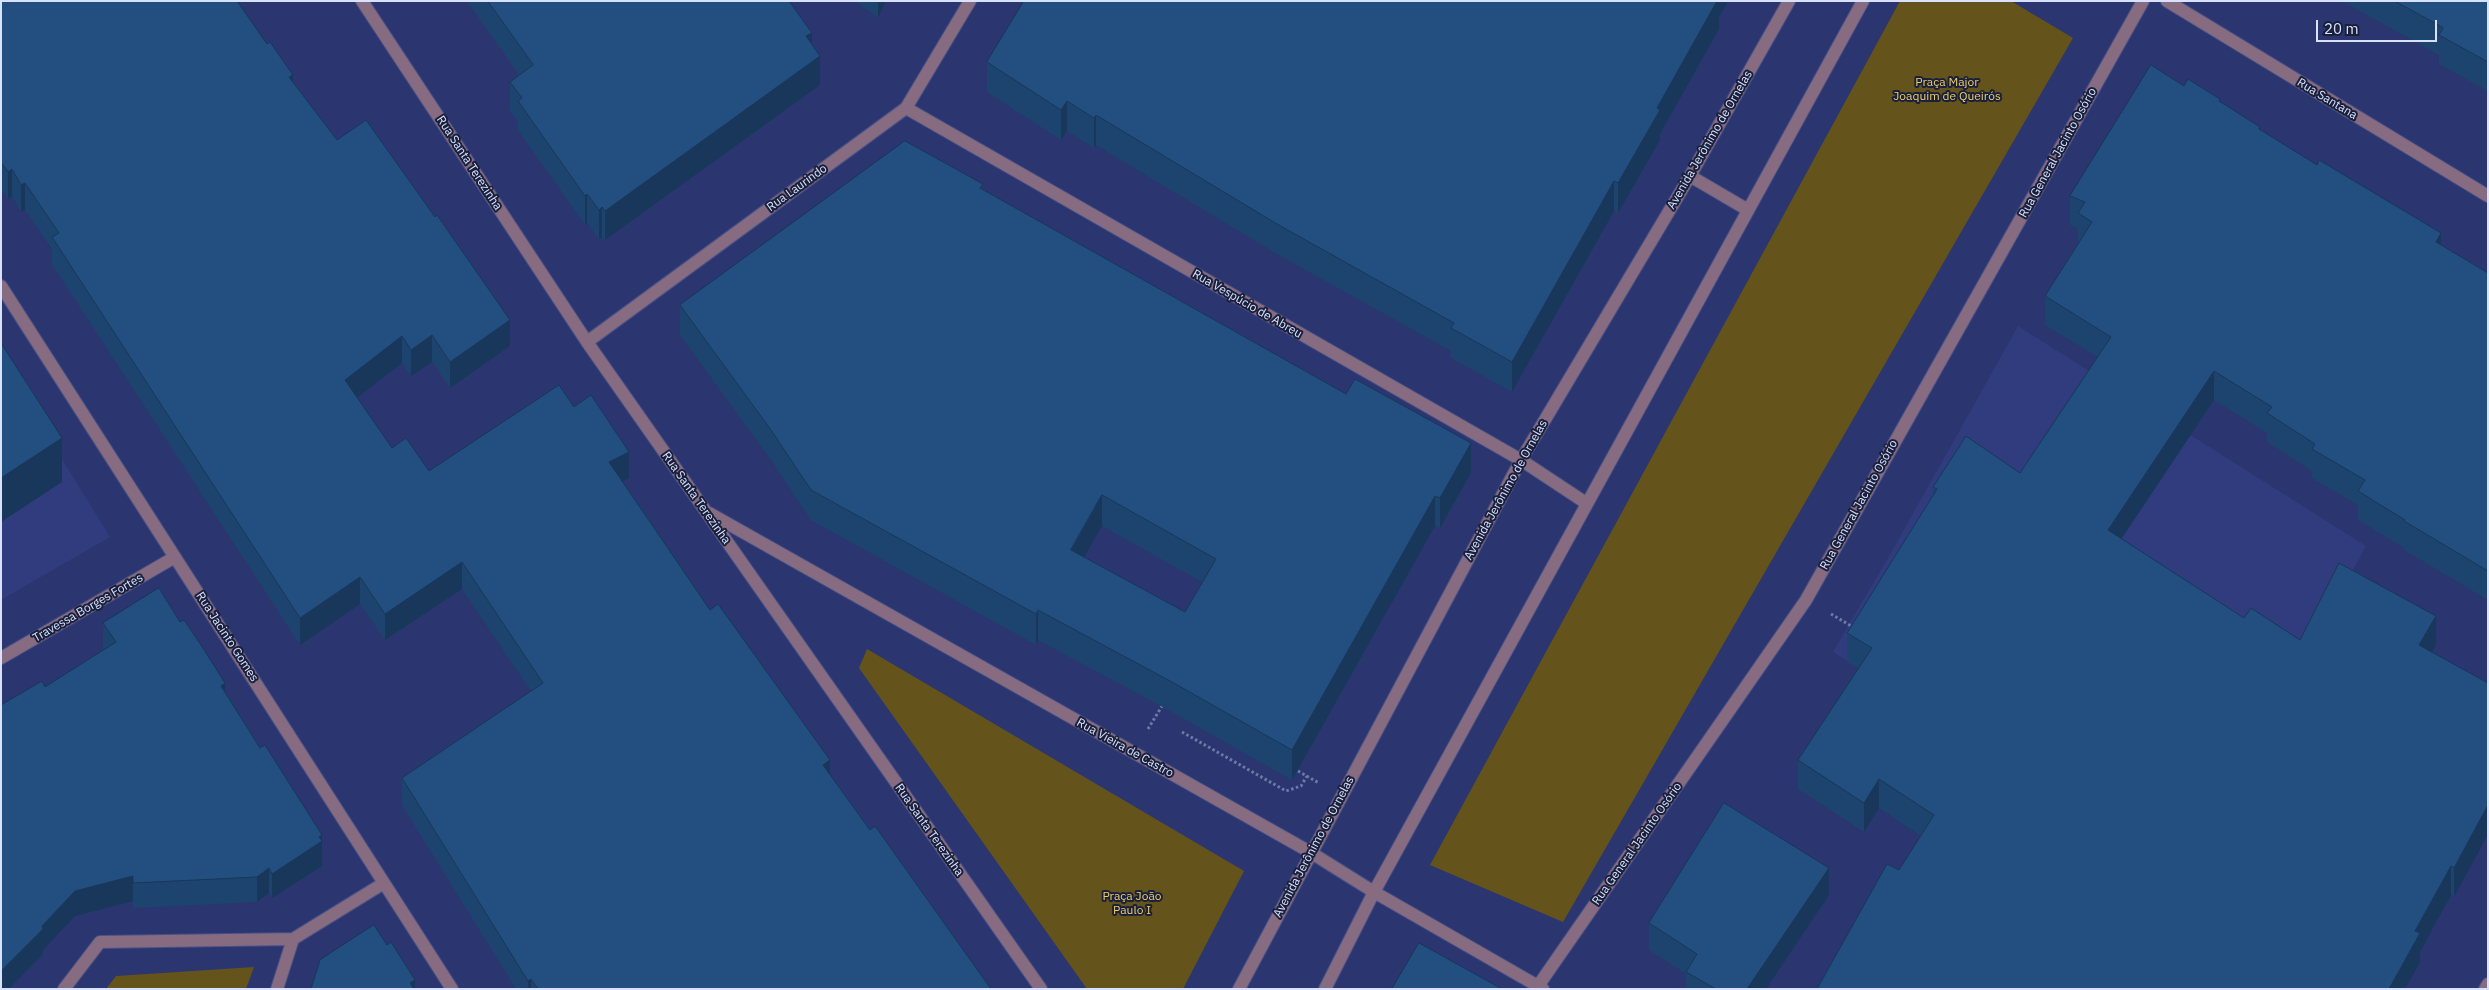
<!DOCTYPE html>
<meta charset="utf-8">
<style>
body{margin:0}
#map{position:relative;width:2489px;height:990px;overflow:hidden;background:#2b3570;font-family:"IBM Plex Sans",sans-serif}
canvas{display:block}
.frame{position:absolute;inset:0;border:2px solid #d8e1fe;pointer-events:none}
.scale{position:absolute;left:2316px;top:20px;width:121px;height:22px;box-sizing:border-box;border:2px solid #d8e1fe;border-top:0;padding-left:6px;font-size:15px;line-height:18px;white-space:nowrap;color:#d8e1fe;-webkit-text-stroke:4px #1a203b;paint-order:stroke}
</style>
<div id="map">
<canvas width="2489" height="990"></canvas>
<div class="frame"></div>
<div class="scale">20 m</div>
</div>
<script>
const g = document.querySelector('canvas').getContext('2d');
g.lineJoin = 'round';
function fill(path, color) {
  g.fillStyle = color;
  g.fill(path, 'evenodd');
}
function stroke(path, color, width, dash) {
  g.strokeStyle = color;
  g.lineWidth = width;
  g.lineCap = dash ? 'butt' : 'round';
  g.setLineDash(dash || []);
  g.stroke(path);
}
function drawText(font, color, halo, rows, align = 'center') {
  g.font = font + ' "IBM Plex Sans",sans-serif';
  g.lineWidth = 4;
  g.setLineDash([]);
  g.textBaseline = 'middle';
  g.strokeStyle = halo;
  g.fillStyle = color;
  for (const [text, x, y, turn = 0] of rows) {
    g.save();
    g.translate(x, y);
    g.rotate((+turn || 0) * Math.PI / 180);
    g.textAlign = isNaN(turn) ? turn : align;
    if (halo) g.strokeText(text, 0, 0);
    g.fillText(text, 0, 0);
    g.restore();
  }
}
const built = new Path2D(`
 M 2018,326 L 2366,546 L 2325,621 L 2138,839 L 1833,652 L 1892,551 Z
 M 1,360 L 110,537 L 1,600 Z`);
const green = new Path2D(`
 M 1900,1 L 2011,1 L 2073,38 L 1563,922 L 1430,865 Z
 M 867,649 L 1244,871 L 1183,989 L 1087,989 L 859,668 Z
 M 254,967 L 246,989 L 106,989 L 116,976 Z`);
const path = new Path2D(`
 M 1831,614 L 1853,627
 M 1148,729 L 1162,706
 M 1182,732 L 1286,791 L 1301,786 L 1307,776
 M 1298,771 L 1319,783`);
const minor = new Path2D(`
 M 362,1 L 587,342 L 1041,989
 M 2167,1 L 2488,196
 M 906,108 L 1521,460 L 1586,503
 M 1690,176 L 1748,210
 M 1,286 L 452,989
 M 587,342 L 906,108 L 970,1
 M 709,513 L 1310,852 L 1374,892 L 1543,989
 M 1,658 L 175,557
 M 1538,986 L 1806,600 L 2143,1
 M 64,989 L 100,942 L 293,939 L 384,883
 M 277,989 L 293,939
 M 1239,989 L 1521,460 L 1690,176 L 1789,1
 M 1325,989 L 1374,892 L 1863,1
 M 2485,989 L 2488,984`);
const wall = new Path2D(`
 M 1,1 L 293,82 L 337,140 L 510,346 L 450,388 L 432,362 L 411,376 L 402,363 L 357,398 L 392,448 L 429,471 L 574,407 L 629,478 L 623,481 L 710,610 L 870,830 L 991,989 L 516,989 L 402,805 L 402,778 L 531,691 L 462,589 L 385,640 L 360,604 L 300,645 L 52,264 L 52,249 L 25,210 L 21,212 L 12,196 L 8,199 L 1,188 Z
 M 467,1 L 789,1 L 812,44 L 820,85 L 605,240 L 602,237 L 599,239 L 587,223 L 585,225 L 518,130 L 518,122 L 510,111 L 510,82 L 519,75 Z
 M 855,1 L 886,1 L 878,18 Z
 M 1024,1 L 1728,1 L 1719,17 L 1719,29 L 1660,134 L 1660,140 L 1618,213 L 1614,211 L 1512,392 L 1451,358 L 1451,351 L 1277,254 L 1096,145 L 1094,148 L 1067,131 L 1061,140 L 987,92 L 987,62 Z
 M 2342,1 L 2488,1 L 2488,91 L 2439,64 L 2439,55 Z
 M 2184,86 L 2220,102 L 2260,130 L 2441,246 L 2488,273 L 2488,600 L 2404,550 L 2404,548 L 2358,520 L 2358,505 L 2312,478 L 2312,471 L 2267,442 L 2267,433 L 2214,400 L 2121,539 L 2244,618 L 2300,640 L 2436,645 L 2432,652 L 2488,683 L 2454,897 L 2451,895 L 2420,952 L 2420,962 L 1899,870 L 1921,836 L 1879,808 L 1864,832 L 1798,789 L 1798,760 L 1858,668 L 1847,662 L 1847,633 L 1933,496 L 1933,487 L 2020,473 L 2098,357 L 2045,325 L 2045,296 L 2079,243 L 2078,242 L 2078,228 L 2070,225 L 2070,196 Z
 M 983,190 L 1471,473 L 1440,528 L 1435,526 L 1292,780 L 1172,712 L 1038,640 L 1036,645 L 811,520 L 771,460 L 680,335 L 680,305 ZM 1102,526 L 1202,582 L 1185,612 L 1084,557 Z
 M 103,623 L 225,691 L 260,748 L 322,835 L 322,866 L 272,898 L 269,893 L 257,902 L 133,908 L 133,901 L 75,916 L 43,950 L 43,954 L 9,989 L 1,989 L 45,687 L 104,649 L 103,648 Z
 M 1829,895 L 1766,989 L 1686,989 L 1686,974 L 1649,950 L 1649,923 Z`);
const shadedWall = new Path2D(`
 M 878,1 L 886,1 L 878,18 Z
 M 1714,1 L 1728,1 L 1719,17 L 1719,29 L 1660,134 L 1660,140 L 1618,213 L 1618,183 Z
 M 812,33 L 812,62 L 806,36 Z
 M 820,56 L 820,85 L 605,240 L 605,211 Z
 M 293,75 L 293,101 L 289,77 Z
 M 1067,101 L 1067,131 L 1061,140 L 1061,110 Z
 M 1096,115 L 1096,145 L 1094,148 L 1094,118 Z
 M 12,169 L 12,196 L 8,199 L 8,172 Z
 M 1614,181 L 1614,211 L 1512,392 L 1512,362 Z
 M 25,183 L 25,210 L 21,212 L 21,185 Z
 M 587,194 L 587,223 L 585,225 L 585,196 Z
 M 602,207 L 602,237 L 599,239 L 599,210 Z
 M 2441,233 L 2441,262 L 2436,242 Z
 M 510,320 L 510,346 L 450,388 L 450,362 Z
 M 432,335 L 432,362 L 411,376 L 411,350 Z
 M 402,336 L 402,363 L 345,407 L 345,380 Z
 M 2214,371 L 2214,400 L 2108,559 L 2108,530 Z
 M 62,438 L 62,482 L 1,522 L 1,478 Z
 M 1471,443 L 1471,473 L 1440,528 L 1440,498 Z
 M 629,452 L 629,478 L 609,488 L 609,462 Z
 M 1102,495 L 1102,526 L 1071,580 L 1071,550 Z
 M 1435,496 L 1435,526 L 1292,780 L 1292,750 Z
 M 462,562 L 462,589 L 385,640 L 385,614 Z
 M 360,577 L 360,604 L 300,645 L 300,618 Z
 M 1038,610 L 1038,640 L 1036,645 L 1036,614 Z
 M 2436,616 L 2436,645 L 2419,674 L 2419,645 Z
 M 225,683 L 225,708 L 221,686 Z
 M 830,760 L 830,787 L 823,765 Z
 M 1879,779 L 1879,808 L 1864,832 L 1864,803 Z
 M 2488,805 L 2488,834 L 2454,897 L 2454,868 Z
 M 322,835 L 322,866 L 272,898 L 272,874 Z
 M 2451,866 L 2451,895 L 2420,952 L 2420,962 L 2405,989 L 2389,989 L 2415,931 Z
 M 269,868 L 269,893 L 257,902 L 257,877 Z
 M 1829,868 L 1829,895 L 1766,989 L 1747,989 Z
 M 133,876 L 133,901 L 75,916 L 43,950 L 43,954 L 9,989 L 1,989 L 1,971 L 42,926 L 75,891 Z
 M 531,979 L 531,989 L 528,989 L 528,981 Z
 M 415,980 L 415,989 L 410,989 L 410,983 Z`);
const building = new Path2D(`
 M 1,1 L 237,1 L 267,44 L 270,42 L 293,75 L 289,77 L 337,140 L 366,120 L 435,217 L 437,215 L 510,320 L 450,362 L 432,335 L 411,350 L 402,336 L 345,380 L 392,448 L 406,438 L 429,471 L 559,385 L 574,407 L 591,395 L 629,452 L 609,462 L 710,610 L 718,604 L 830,760 L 823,765 L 870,830 L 875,826 L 991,989 L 538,989 L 531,979 L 528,981 L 402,778 L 543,683 L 462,562 L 385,614 L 360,577 L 300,618 L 52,237 L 59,233 L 25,183 L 21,185 L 12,169 L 8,172 L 1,162 Z
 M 488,1 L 789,1 L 812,33 L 806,36 L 820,56 L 605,211 L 602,207 L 599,210 L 587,194 L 585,196 L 518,101 L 522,98 L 510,82 L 533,65 Z
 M 1024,1 L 1717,1 L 1657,108 L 1660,110 L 1618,183 L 1614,181 L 1512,362 L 1451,328 L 1454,323 L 1277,224 L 1096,115 L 1094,118 L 1067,101 L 1061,110 L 987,62 Z
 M 2395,1 L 2488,1 L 2488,62 L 2439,35 L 2443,28 Z
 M 2151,65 L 2184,86 L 2188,79 L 2220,99 L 2219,101 L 2260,127 L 2259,129 L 2317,165 L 2319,160 L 2441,233 L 2436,242 L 2488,273 L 2488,571 L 2404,521 L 2405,520 L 2358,491 L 2365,480 L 2312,449 L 2315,444 L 2267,413 L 2272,407 L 2214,371 L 2108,530 L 2244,618 L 2251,608 L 2300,640 L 2339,563 L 2436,616 L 2419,645 L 2488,683 L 2488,805 L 2454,868 L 2451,866 L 2415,931 L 2420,933 L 2389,989 L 1817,989 L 1887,864 L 1899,870 L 1934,815 L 1879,779 L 1864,803 L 1798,760 L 1872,648 L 1847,633 L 1937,489 L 1933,487 L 1966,436 L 2020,473 L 2111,337 L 2045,296 L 2092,222 L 2078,213 L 2085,202 L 2070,196 Z
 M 905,141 L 983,184 L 980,188 L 1346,394 L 1355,379 L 1471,443 L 1440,498 L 1435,496 L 1292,750 L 1172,682 L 1038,610 L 1036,614 L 811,490 L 771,430 L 680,305 ZM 1102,495 L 1216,559 L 1185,612 L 1071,550 Z
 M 1,343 L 62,438 L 1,478 Z
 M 159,588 L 180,622 L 184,620 L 201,645 L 225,683 L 221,686 L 260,748 L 265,745 L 322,835 L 319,837 L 322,841 L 272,874 L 269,868 L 257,877 L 133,883 L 133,876 L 75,891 L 42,926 L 43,929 L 1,971 L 1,705 L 42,681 L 45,687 L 116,642 L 103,623 Z
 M 1724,803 L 1829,868 L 1747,989 L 1716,989 L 1686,972 L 1697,954 L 1649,923 Z
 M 374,925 L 387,945 L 391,942 L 415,980 L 410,983 L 414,989 L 311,989 L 320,960 Z
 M 1419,943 L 1502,989 L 1392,989 Z`);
const parkNames = [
 ["Praça Major",1947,83],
 ["Joaquim de Queirós",1947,97],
 ["Praça João",1132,897],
 ["Paulo I",1132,911]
];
const streetNames = [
 ["Rua Santana",2327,99,31],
 ["Avenida Jerônimo de Ornelas",1710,140,-60],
 ["Rua General Jacinto Osório",2058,153,-61],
 ["Rua Santa Terezinha",469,163,57],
 ["Rua Laurindo",797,188,-36],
 ["Rua Vespúcio de Abreu",1247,304,30],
 ["Avenida Jerônimo de Ornelas",1506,490,-61],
 ["Rua Santa Terezinha",696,498,55],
 ["Rua General Jacinto Osório",1859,505,-61],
 ["Travessa Borges Fortes",88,608,-30],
 ["Rua Jacinto Gomes",227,637,57],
 ["Rua Vieira de Castro",1125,748,29],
 ["Rua Santa Terezinha",929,830,55],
 ["Rua General Jacinto Osório",1637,844,-55],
 ["Avenida Jerônimo de Ornelas",1314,847,-62]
];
fill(built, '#313c7e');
fill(green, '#64541b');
stroke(minor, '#475187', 14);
stroke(path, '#6f79a8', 3, [2.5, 2.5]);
stroke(minor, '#866b81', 12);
fill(wall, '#1d446e');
fill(shadedWall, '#18375a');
fill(building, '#224f80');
stroke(building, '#18375a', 1);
drawText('12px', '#eccd69', '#1a203b', parkNames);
drawText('12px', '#d8e1fe', '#1a203b', streetNames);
</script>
